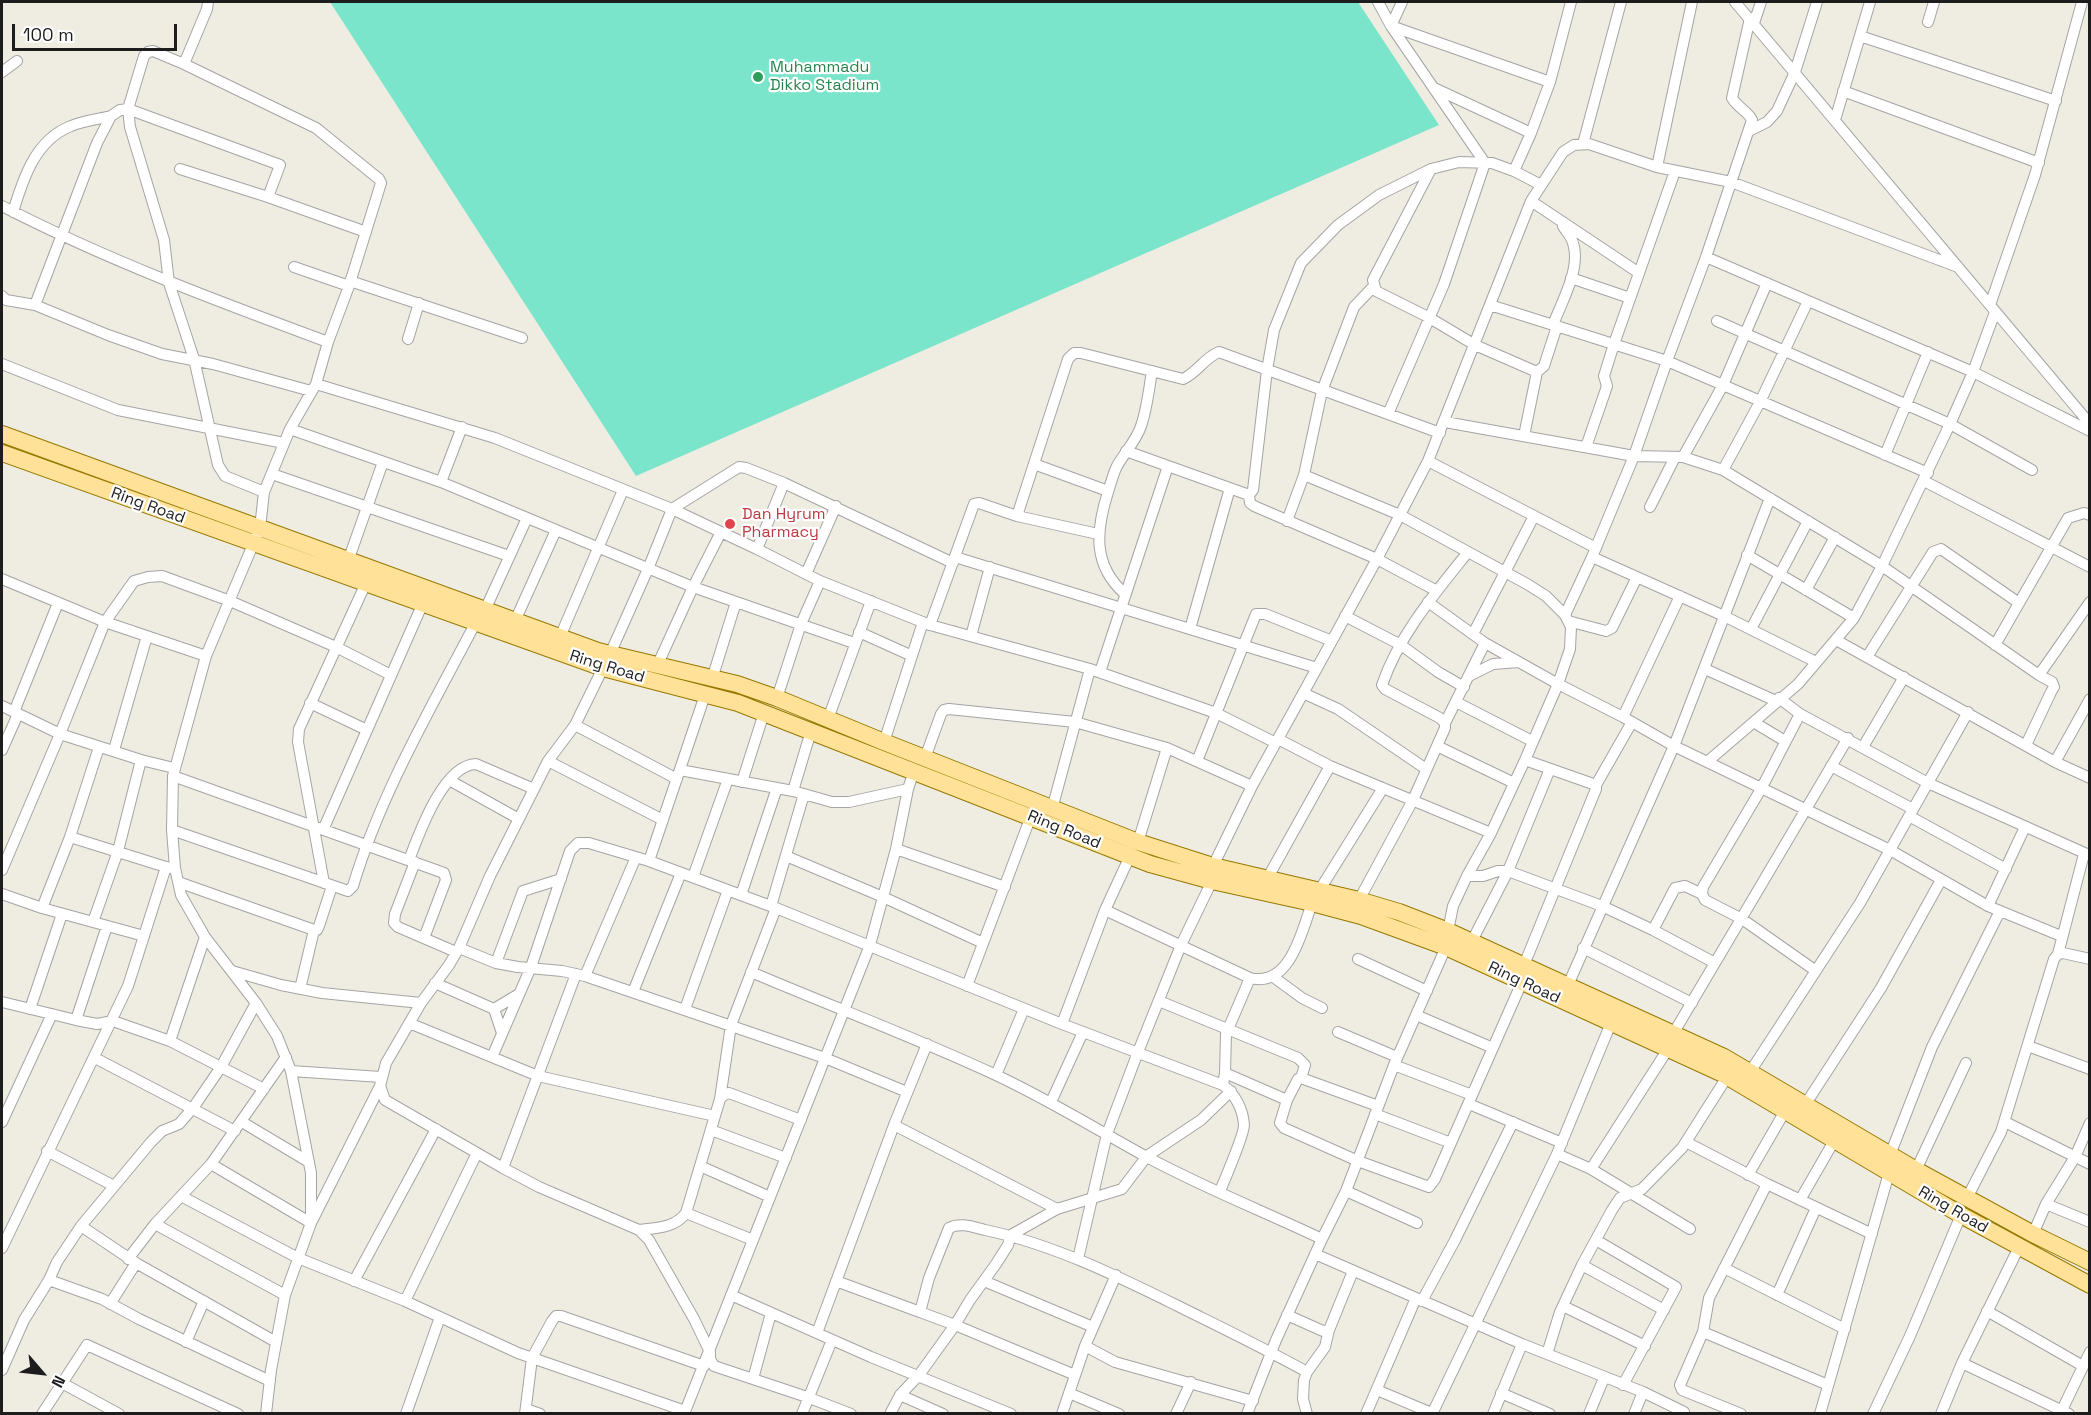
<!DOCTYPE html>
<style>
body{margin:0}
#map{position:relative;width:2091px;height:1415px;overflow:hidden;background:#efede2;font-family:"Space Grotesk",sans-serif}
canvas{display:block}
.frame{position:absolute;inset:0;border:3px solid #1d1d1d;pointer-events:none}
.north{position:absolute;left:12px;top:1343px;width:60px;height:60px;-webkit-text-stroke:4px #fff;paint-order:stroke;rotate:118deg;font-size:16px;font-weight:700;line-height:24px;text-align:center;color:#1d1d1d}
.north::after{content:'';display:block;margin:auto;width:21px;height:27px;background:#1d1d1d;clip-path:polygon(50% 0,100% 100%,50% 72%,0 100%)}
.scale{position:absolute;left:12px;top:24px;width:165px;height:27px;box-sizing:border-box;border:3px solid #1d1d1d;border-top:0;padding-left:8px;font-size:18px;line-height:21px;white-space:nowrap;color:#1d1d1d;-webkit-text-stroke:4px #fff;paint-order:stroke}
</style>
<div id="map">
<canvas width="2091" height="1415"></canvas>
<div class="frame"></div>
<div class="north">N</div>
<div class="scale">100 m</div>
</div>
<script>
const g = document.querySelector('canvas').getContext('2d');
g.lineJoin = 'round';
function fill(path, color) {
  g.fillStyle = color;
  g.fill(path, 'evenodd');
}
function stroke(path, color, width, dash) {
  g.strokeStyle = color;
  g.lineWidth = width;
  g.lineCap = dash ? 'butt' : 'round';
  g.setLineDash(dash || []);
  g.stroke(path);
}
function drawText(font, color, halo, rows, align = 'center') {
  g.font = font + ' "Space Grotesk",sans-serif';
  g.lineWidth = 4.5;
  g.setLineDash([]);
  g.textBaseline = 'middle';
  g.strokeStyle = halo;
  g.fillStyle = color;
  for (const [text, x, y, turn = 0] of rows) {
    g.save();
    g.translate(x, y);
    g.rotate((+turn || 0) * Math.PI / 180);
    g.textAlign = isNaN(turn) ? turn : align;
    if (halo) g.strokeText(text, 0, 0);
    g.fillText(text, 0, 0);
    g.restore();
  }
}
const pitch = new Path2D(`
 M 330,2 L 1358,2 L 1439,125 L 636,476 Z`);
const street = new Path2D(`
 M 1378,2 L 1391,26 L 1485,163 L 1444,284 L 1388,414
 M 1735,2 L 2090,424
 M 1928,22 L 1934,2
 M 1754,23 L 1761,2
 M 1391,26 L 1550,82
 M 1391,26 L 1402,2
 M 1860,36 L 2056,101
 M 184,64 L 207,9 L 208,2
 M 2,72 L 17,61
 M 1434,88 L 1531,133
 M 1843,91 L 2039,163
 M 1835,120 L 1870,2
 M 1749,131 L 1767,122 L 1777,111 L 1795,72 L 1817,2
 M 1583,144 L 1621,2
 M 1657,167 L 1692,2
 M 180,169 L 268,197 L 366,232
 M 1431,169 L 1373,280 L 1376,291 L 1428,317 L 1475,345 L 1537,372
 M 1514,171 L 1531,133 L 1550,82 L 1571,2
 M 1531,201 L 1639,273
 M 2,206 C 107,260 217,301 328,342
 M 13,212 C 23,179 35,140 71,126 C 83,121 98,119 111,116
 M 1706,257 L 1973,372 L 2090,431
 M 294,267 L 349,286
 M 1571,278 L 1630,298
 M 350,281 L 522,338
 M 2,296 L 6,300 L 35,305 L 108,335 L 162,354 L 213,364 L 311,391
 M 35,305 L 97,143 L 111,116 L 120,110 L 128,109 L 144,56 L 148,52 L 153,51 L 184,64 L 316,128 L 379,179 L 381,183 L 349,286 L 328,342 L 316,384 L 290,429 L 264,492 L 260,528 L 206,656 L 173,776 L 172,830 L 175,868 L 181,895 L 205,937 L 256,1003 L 277,1036 L 291,1071 L 311,1173 L 311,1223 L 285,1295 L 271,1370 L 266,1414
 M 1490,305 L 1667,361 L 1928,473
 M 1990,305 L 2035,175 L 2082,2
 M 1717,321 L 1950,424 L 2032,470
 M 1553,325 C 1562,300 1584,265 1571,238 C 1569,234 1565,230 1563,226
 M 408,339 L 419,303
 M 2,364 L 118,410 L 284,443
 M 316,384 L 495,438 L 672,509 L 757,549 L 820,581 L 930,625 L 1090,669 L 1216,713 L 1276,743
 M 1445,422 L 1634,456 L 1683,457 L 1723,470 L 1882,566 L 2039,675 L 2052,682 L 2054,687 L 2051,692 L 2026,745
 M 290,429 L 441,482 L 693,587 L 854,643
 M 1524,436 L 1537,372 L 1544,366 L 1557,326
 M 1586,447 L 1605,392 L 1607,386 L 1604,376 L 1614,344 L 1675,171
 M 1126,451 L 1249,495 L 1253,490 L 1267,370 L 1274,330 L 1301,263 L 1338,225 L 1379,195 L 1431,169 L 1459,162 L 1492,163 L 1514,171 L 1541,185
 M 1885,455 L 1928,352
 M 1683,457 L 1723,385 L 1767,283
 M 1428,461 L 1596,548
 M 1034,464 L 1108,491
 M 1723,470 L 1760,402 L 1808,301
 M 272,474 L 509,556
 M 1304,475 L 1400,515 L 1527,584 L 1546,596 L 1565,615 L 1571,627 L 1570,649 L 1558,684 L 1525,760 L 1491,833 L 1467,876 L 1453,906 L 1448,931
 M 1924,481 L 2090,567
 M 441,482 L 462,427
 M 264,492 L 225,476 L 218,465 L 194,359 L 169,283 L 164,240 L 130,127 L 128,109 L 280,165 L 268,197
 M 1249,495 L 1250,503 L 1254,506 L 1377,559 L 1437,591
 M 1650,507 L 1675,457
 M 1017,516 L 1068,359 L 1074,353 L 1081,353 L 1183,379 C 1198,372 1204,358 1219,352 L 1440,433
 M 1287,521 L 1304,475 L 1322,391 L 1354,307 L 1373,287
 M 757,549 L 784,483
 M 1747,555 L 1854,618
 M 955,557 L 1317,668
 M 1592,557 L 1724,616 L 1816,662
 M 348,561 L 383,462
 M 806,574 L 836,506
 M 2,579 L 105,622 L 206,656
 M 1806,590 L 1835,537
 M 1125,594 C 1092,565 1096,530 1108,492 C 1111,483 1113,474 1117,466 C 1125,452 1136,441 1141,426 C 1147,409 1149,389 1152,371
 M 1428,602 L 1485,643 L 1558,684 L 1623,717 L 1674,746 L 1890,850 L 1988,906 L 2061,936
 M 485,610 L 527,518
 M 1565,615 L 1592,557 L 1634,456 L 1667,361 L 1706,257 L 1752,120 C 1748,111 1739,109 1732,98 L 1750,18
 M 1345,616 L 1401,645 L 1438,672 L 1464,687
 M 515,621 L 556,530
 M 1568,621 L 1606,631 L 1612,628 L 1637,577
 M 930,625 L 974,504 L 979,503 L 1017,516 L 1098,534
 M 1190,629 L 1230,488
 M 1751,629 L 1808,521
 M 859,632 L 910,655
 M 1473,634 L 1534,516
 M 971,636 L 990,567
 M 560,637 L 623,490
 M 1836,640 L 2055,762 L 2090,778
 M 1995,645 L 2068,518 L 2084,513 L 2090,515
 M 610,654 L 648,569 L 672,509 L 739,467 L 746,468 L 784,483 L 953,563
 M 1867,657 L 1933,552 L 1941,549 L 2019,603
 M 657,666 L 693,587 L 721,532
 M 603,668 L 575,725 L 548,761 L 534,789 L 490,876 L 459,948 L 449,965 L 421,1003 L 386,1063 L 380,1086 L 385,1100 L 503,1168 L 539,1187 L 639,1230 L 649,1240 L 694,1319 L 710,1352 L 710,1359 L 714,1366 L 807,1397 L 851,1414
 M 1705,669 L 1776,701
 M 1100,672 L 1168,466
 M 2039,675 L 2090,602
 M 1469,676 L 1493,664 L 1519,662
 M 712,679 L 736,602
 M 1303,693 L 1338,709 L 1426,769
 M 777,698 L 801,624 L 820,581
 M 1779,698 L 1800,714 L 1928,783 L 2089,855
 M 1456,702 L 1532,741
 M 310,703 L 367,730
 M 2,706 L 60,734 L 141,760 L 174,768
 M 14,712 L 58,603
 M 1800,714 L 1761,789 L 1703,887 L 1702,894 L 1705,900 L 1742,919 L 1816,971
 M 1623,717 L 1680,596
 M 828,719 L 871,601
 M 1445,723 L 1485,643
 M 1755,723 L 1785,741
 M 575,725 L 677,779
 M 1278,739 L 1330,766 L 1491,833
 M 884,742 L 923,622
 M 1437,746 L 1514,783
 M 99,747 L 70,837 L 42,908 L 144,936
 M 1863,747 L 1904,677
 M 2,750 L 18,714
 M 114,750 L 147,636
 M 925,758 L 941,714 L 944,710 L 949,709 L 1075,722 L 1167,748 L 1252,786
 M 548,761 L 663,820
 M 1197,761 L 1256,614 L 1265,614 L 1332,641
 M 1707,762 L 1798,684 L 1854,618 L 1882,566 L 1950,424 L 1973,372 L 1995,312
 M 2055,762 L 2090,699
 M 1831,766 L 1913,809
 M 680,770 L 793,791 L 832,802 L 849,802 L 908,789
 M 173,776 L 444,873 L 446,880 L 424,938
 M 449,780 L 519,819
 M 742,782 L 764,713
 M 1596,785 L 1632,722
 M 793,791 L 811,731
 M 1052,809 L 1090,669
 M 1909,816 L 2006,869
 M 172,830 L 348,891 L 353,886 C 381,793 431,708 476,622
 M 323,830 L 423,603
 M 70,837 L 166,867 L 172,868
 M 1138,842 L 1167,748
 M 896,849 L 1005,887
 M 786,856 L 883,897 L 983,943
 M 409,860 C 419,834 443,765 476,764 L 534,789
 M 649,861 L 705,695
 M 415,862 L 395,914 L 394,923 L 398,927 L 456,952
 M 1213,866 L 1252,786 L 1377,559 L 1428,461 L 1531,201 L 1563,152 L 1574,145 L 1589,144 L 1657,167 L 1731,182 L 1958,267
 M 2,870 L 60,734 L 105,622 L 134,581 L 148,577 L 162,576 L 230,601 L 336,647 L 391,675
 M 1467,876 L 1483,876 L 1498,871 L 1508,871 L 1602,906 L 1653,930 L 1715,963
 M 693,877 L 728,779
 M 1267,879 L 1330,766
 M 178,882 L 314,930 L 317,930 L 319,926 L 332,886
 M 324,883 L 298,742 L 299,729 L 366,583
 M 1319,891 L 1383,788
 M 2,894 L 42,908
 M 741,895 L 777,788
 M 1359,900 L 1413,800 L 1445,728 L 1445,723 L 1440,718 L 1385,689 L 1382,685 C 1399,635 1436,592 1468,552
 M 771,906 L 804,794
 M 1988,906 L 2025,827
 M 1105,910 L 1250,978 C 1290,988 1302,931 1312,903
 M 93,922 L 118,851 L 141,760
 M 1653,930 L 1675,888 L 1685,886 L 1702,894
 M 1472,941 L 1508,871 L 1550,769
 M 459,948 L 496,963 L 518,967 L 562,971 L 585,976 L 825,1058 L 907,1092
 M 1583,948 L 1692,1003
 M 2058,954 L 2063,953 L 2090,959
 M 1358,959 L 1427,991
 M 496,963 L 523,891 L 561,879
 M 1524,965 L 1596,789 L 1596,785 L 1525,760
 M 232,971 L 281,985 L 322,993 L 421,1003
 M 751,972 C 833,1007 917,1038 998,1076 C 1049,1100 1096,1129 1145,1156 C 1202,1187 1263,1211 1322,1239
 M 585,976 L 636,857
 M 1272,976 L 1302,998 L 1322,1008
 M 435,983 L 494,1009 L 502,1033
 M 1568,985 L 1674,746 L 1770,498
 M 967,986 L 1031,816
 M 300,989 L 314,930
 M 633,992 L 681,873
 M 1159,1001 L 1298,1058 L 1305,1065 L 1301,1078
 M 2,1002 L 76,1020 L 97,1024 L 113,1021 L 170,1041 L 264,1089
 M 30,1009 L 62,914
 M 494,1009 L 519,994
 M 685,1009 L 728,890
 M 1416,1015 L 1493,1048
 M 76,1020 L 107,926
 M 409,1023 L 538,1076 L 715,1116
 M 1062,1024 L 1105,910 L 1130,856
 M 1338,1032 L 1397,1057
 M 1673,1034 L 1848,738
 M 170,1041 L 205,937
 M 2028,1046 L 2090,1069
 M 492,1057 L 531,967 L 570,851 L 578,843 L 589,843 L 649,861 L 776,908 L 1062,1024 L 1223,1085 C 1235,1094 1243,1109 1244,1125 C 1244,1135 1225,1179 1220,1191
 M 95,1058 L 235,1131
 M 1394,1065 L 1472,1095
 M 291,1071 L 381,1077
 M 1750,1072 L 1860,903 L 1968,712
 M 1225,1073 L 1287,1100
 M 996,1075 L 1024,1009
 M 1223,1085 L 1225,1073 L 1226,1034 L 1250,978
 M 720,1099 L 724,1095 L 729,1093 L 801,1120
 M 1051,1102 L 1083,1032
 M 1469,1104 L 1562,1143
 M 1805,1105 L 1881,988 L 1941,880
 M 1378,1106 L 1301,1078 L 1298,1079 L 1287,1100 L 1280,1123 L 1284,1128 L 1358,1161 L 1429,1187 L 1435,1179 L 1522,982
 M 1375,1114 L 1451,1143
 M 2,1122 L 52,1014
 M 242,1122 L 309,1162
 M 2005,1122 L 2090,1164
 M 894,1125 L 1057,1209
 M 711,1130 L 786,1158
 M 1686,1142 L 1767,1184 L 1872,1234
 M 47,1151 L 114,1186
 M 1557,1154 L 1591,1169 L 1690,1229
 M 1890,1155 L 1932,1047 L 2000,911
 M 211,1164 L 311,1223 L 380,1086
 M 700,1166 L 770,1197
 M 503,1168 L 576,974
 M 1591,1169 L 1668,1049
 M 1916,1170 L 1966,1063
 M 1748,1175 L 1785,1111
 M 1346,1191 L 1417,1223
 M 181,1196 L 298,1258 L 405,1301 L 518,1353 L 685,1411
 M 1967,1198 L 2001,1132 L 2054,959 L 2058,954 L 2084,854
 M 1800,1200 L 1834,1141
 M 2046,1204 L 2090,1222
 M 686,1213 L 753,1240
 M 155,1224 L 285,1295
 M 81,1226 L 136,1263 L 276,1342
 M 639,1230 C 656,1228 675,1228 686,1213 L 720,1099 L 731,1025 L 776,908
 M 2033,1234 L 2046,1204 L 2075,1157 L 2090,1123
 M 1596,1240 L 1676,1287 L 1623,1385
 M 2,1248 L 128,986 L 166,867
 M 1315,1254 L 1522,1344 L 1643,1392 L 1684,1412
 M 128,1259 L 155,1224 L 211,1164 L 286,1057
 M 1078,1259 L 1107,1134 L 1138,1052 L 1181,945 L 1212,881
 M 1582,1265 L 1664,1310
 M 1724,1268 L 1845,1329
 M 49,1280 L 102,1299 L 139,1319 L 270,1381
 M 354,1281 L 436,1129
 M 836,1281 L 920,1312
 M 984,1281 L 1093,1327
 M 731,1295 L 871,1357 L 1011,1414
 M 1777,1295 L 1816,1208
 M 405,1301 L 477,1153
 M 1422,1301 L 1455,1240 L 1513,1122
 M 110,1304 L 136,1263
 M 1563,1306 L 1645,1346
 M 1987,1311 L 2083,1366
 M 1287,1315 L 1323,1331 L 1329,1330
 M 1703,1332 L 1828,1385
 M 817,1333 L 894,1125 L 927,1044
 M 186,1342 L 204,1301
 M 1085,1346 L 1115,1362 L 1253,1401
 M 1547,1354 L 1560,1312 L 1582,1265 L 1612,1210 L 1620,1198 L 1642,1189 L 1682,1148 L 1727,1077
 M 1962,1363 L 2069,1414
 M 2,1370 L 24,1320 L 49,1280 L 57,1262 L 81,1226 L 151,1142 L 162,1131 L 179,1124 L 193,1108 L 221,1067 L 256,1003
 M 1075,1375 L 955,1325 L 920,1312 L 929,1278 L 949,1228 C 960,1222 973,1227 985,1230 C 1052,1244 1115,1275 1176,1305 C 1220,1327 1264,1348 1307,1372
 M 753,1379 L 771,1313
 M 62,1383 L 119,1414
 M 1377,1390 L 1434,1414
 M 1069,1393 L 1119,1414
 M 1501,1393 L 1550,1414
 M 900,1395 L 943,1414
 M 526,1409 L 540,1414
 M 2062,1410 L 2090,1352
 M 42,1414 L 87,1345 L 238,1414
 M 406,1414 L 440,1317
 M 525,1414 L 532,1358 L 552,1321 L 556,1316 L 561,1316 L 704,1366
 M 684,1414 L 870,945 L 896,849 L 908,789 L 914,771
 M 802,1414 L 832,1340
 M 890,1414 L 900,1395 L 919,1375 L 955,1325 L 970,1300 L 996,1264 L 1008,1245 L 1011,1235 L 1057,1209 L 1122,1189 L 1147,1156 L 1201,1120 L 1231,1091
 M 1062,1414 L 1085,1346 L 1116,1275
 M 1176,1414 L 1191,1382
 M 1247,1414 L 1276,1340 L 1322,1239 L 1346,1191 L 1394,1065 L 1446,947
 M 1307,1414 L 1303,1399 L 1304,1380 L 1307,1372 L 1325,1347 L 1329,1330 L 1353,1271
 M 1366,1414 L 1416,1298
 M 1432,1414 L 1557,1154 L 1611,1023
 M 1493,1414 L 1522,1344
 M 1589,1414 L 1604,1378
 M 1634,1414 L 1643,1392
 M 1741,1414 L 1682,1390 L 1680,1385 L 1703,1332 L 1709,1298 L 1767,1184
 M 1820,1414 L 1889,1173
 M 1873,1414 L 1910,1336 L 1961,1215
 M 1941,1414 L 1962,1363 L 2019,1247`);
const primary = new Path2D(`
 M 2,434 L 598,651 L 737,684 L 777,698 L 884,742 L 1138,842 L 1213,866 L 1359,900 L 1399,912 L 1448,931 L 1724,1057 L 1916,1170 L 2033,1234 L 2090,1262
 M 2,453 L 603,668 L 738,703 L 1150,864 L 1212,881 L 1312,903 L 1361,916 L 1446,947 L 1723,1074 L 1961,1215 L 2090,1285`);
const markers = [
 [758,77,6,"#2e9e5b"],
 [730,524,6,"#e0444e"]
];
const leisureNames = [
 ["Muhammadu",770,68],
 ["Dikko Stadium",770,86]
];
const streetNames = [
 ["Ring Road",148,506,20],
 ["Ring Road",607,667,17],
 ["Ring Road",1064,830,22],
 ["Ring Road",1524,983,25],
 ["Ring Road",1953,1210,30]
];
const healthNames = [
 ["Dan Hyrum",742,515],
 ["Pharmacy",742,533]
];
fill(pitch, '#7ae5ca');
stroke(street, '#a4a4a4', 12);
stroke(primary, '#967900', 18);
stroke(street, '#fff', 10);
stroke(primary, '#ffe197', 16);
for (const [x, y, r, color] of markers) {
  const dot = new Path2D();
  dot.arc(x, y, r, 0, 2 * Math.PI);
  g.fillStyle = color;
  g.fill(dot);
  stroke(dot, '#fff', 2);
}
drawText('16px', '#27864d', '#fff', leisureNames, 'left');
drawText('16px', '#1d1d1d', '#fff', streetNames);
drawText('16px', '#be3a42', '#fff', healthNames, 'left');
</script>
